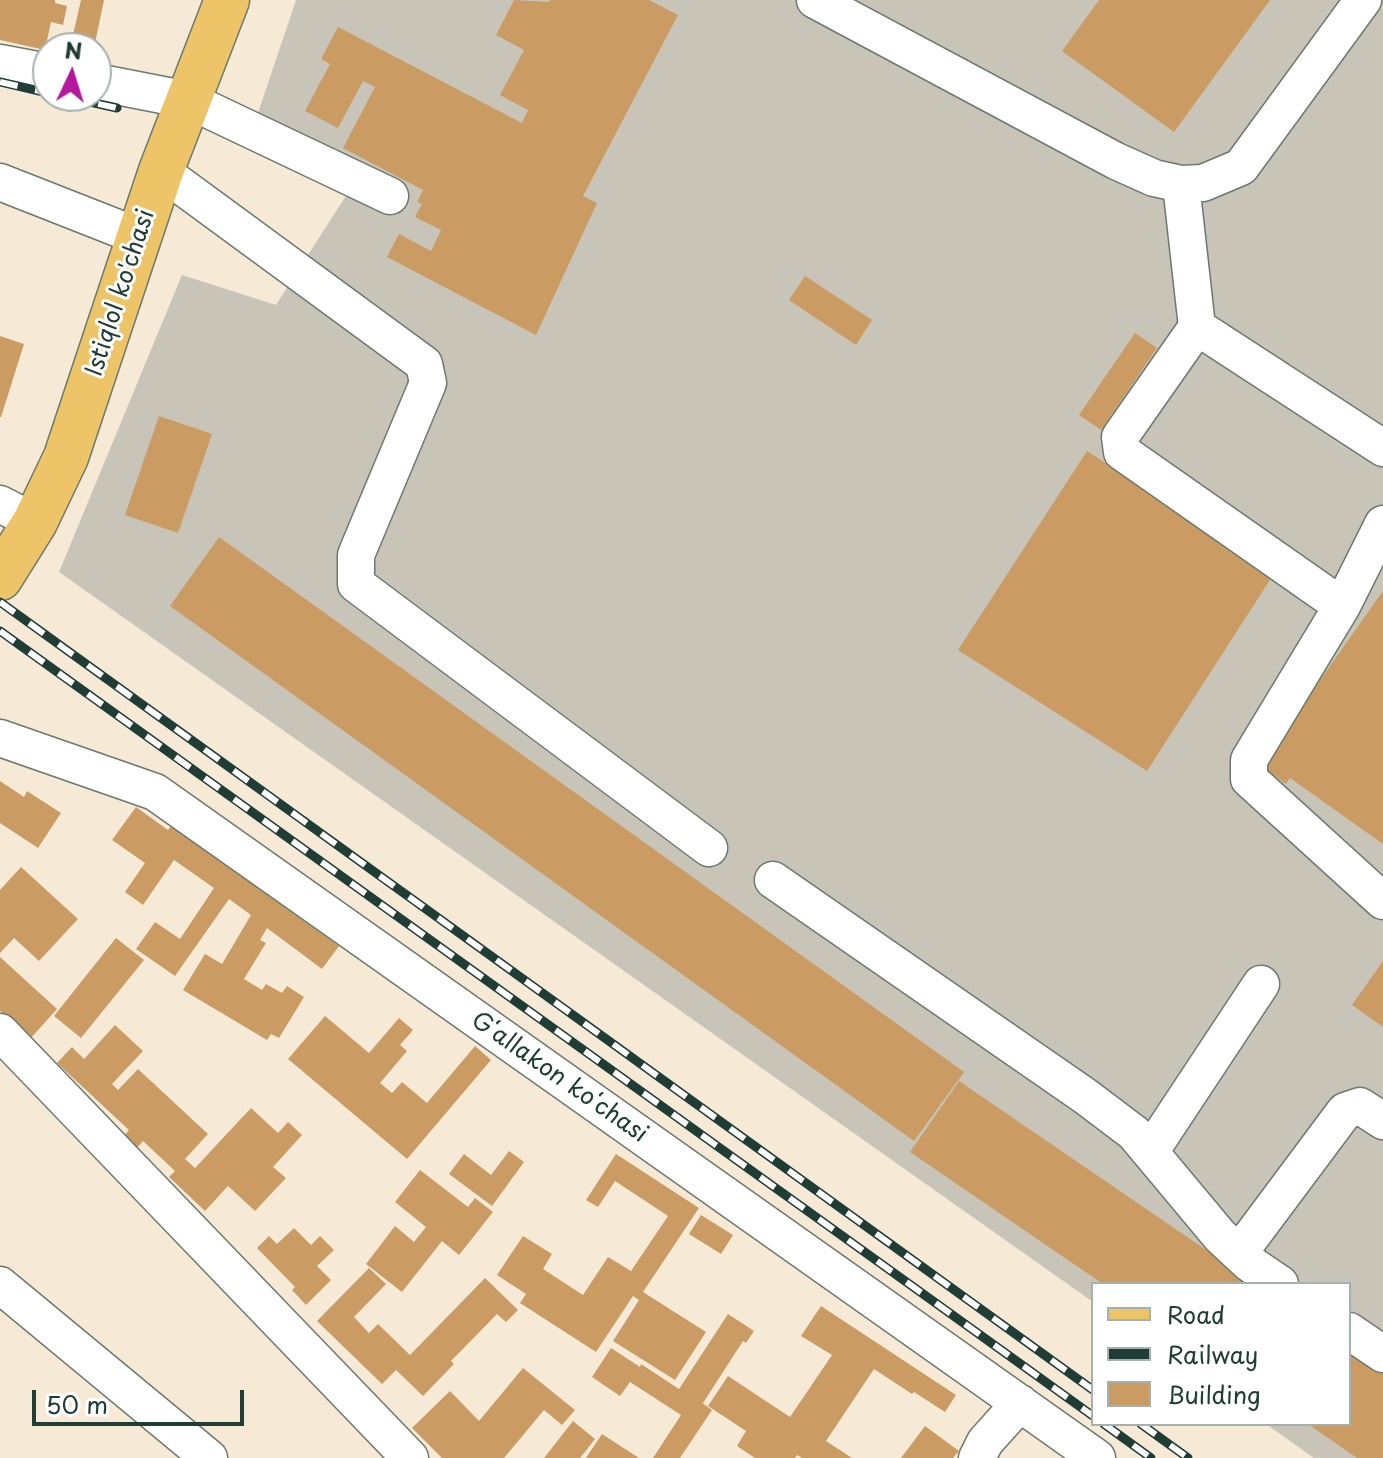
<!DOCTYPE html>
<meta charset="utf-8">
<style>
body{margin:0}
#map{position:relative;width:1383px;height:1458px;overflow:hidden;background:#f6ead6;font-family:"Playpen Sans",sans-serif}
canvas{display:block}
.legend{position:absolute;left:1091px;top:1282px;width:260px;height:144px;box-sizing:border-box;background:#fff;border:2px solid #a5b1ae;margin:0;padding:10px 14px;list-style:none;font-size:24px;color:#1f3d34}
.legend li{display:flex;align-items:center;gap:16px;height:40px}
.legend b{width:40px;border:2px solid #a5b1ae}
.north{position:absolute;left:32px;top:32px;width:80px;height:80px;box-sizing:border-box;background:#fff;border:2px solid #a5b1ae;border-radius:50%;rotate:4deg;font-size:22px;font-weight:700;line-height:32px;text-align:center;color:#1f3d34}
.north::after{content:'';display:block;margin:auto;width:28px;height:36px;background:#b5179e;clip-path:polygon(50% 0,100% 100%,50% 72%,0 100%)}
.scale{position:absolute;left:32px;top:1390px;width:212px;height:36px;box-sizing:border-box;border:4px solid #1f3d34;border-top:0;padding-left:10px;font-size:24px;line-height:28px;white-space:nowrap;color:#1f3d34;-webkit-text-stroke:6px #fff;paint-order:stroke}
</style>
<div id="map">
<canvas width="1383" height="1458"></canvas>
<ul class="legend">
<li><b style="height:10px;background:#eec469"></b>Road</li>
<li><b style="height:10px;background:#1f3d34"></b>Railway</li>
<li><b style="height:22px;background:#ca9c64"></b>Building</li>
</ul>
<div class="north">N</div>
<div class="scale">50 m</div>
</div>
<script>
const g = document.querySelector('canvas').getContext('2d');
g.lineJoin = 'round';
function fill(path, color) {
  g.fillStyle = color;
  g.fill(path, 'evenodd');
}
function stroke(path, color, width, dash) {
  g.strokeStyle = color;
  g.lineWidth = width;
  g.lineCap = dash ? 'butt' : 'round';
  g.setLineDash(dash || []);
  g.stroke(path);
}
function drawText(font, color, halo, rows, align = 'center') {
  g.font = font + ' "Playpen Sans",sans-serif';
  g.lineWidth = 6;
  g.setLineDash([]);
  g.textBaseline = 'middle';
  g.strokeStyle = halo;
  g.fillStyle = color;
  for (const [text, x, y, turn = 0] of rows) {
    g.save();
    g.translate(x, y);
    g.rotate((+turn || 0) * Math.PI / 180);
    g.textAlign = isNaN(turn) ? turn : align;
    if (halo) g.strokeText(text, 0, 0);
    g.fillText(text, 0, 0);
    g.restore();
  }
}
const industrial = new Path2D(`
 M 296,0 L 1383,0 L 1383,1458 L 1314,1458 L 1266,1424 L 1349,1424 L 1349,1284 L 1093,1284 L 1093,1302 L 59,572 L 182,275 L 276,305 L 349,191 L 255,122 Z`);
const building = new Path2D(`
 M 0,0 L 55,0 L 55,3 L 67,6 L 63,25 L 51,22 L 45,50 L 0,40 Z
 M 81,0 L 104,0 L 94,48 L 70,48 Z
 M 514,0 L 549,2 L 550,0 L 649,0 L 678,15 L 583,196 L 597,203 L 536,335 L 387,257 L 399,234 L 431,251 L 441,230 L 415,217 L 422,204 L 417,202 L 423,190 L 343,148 L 375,87 L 363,81 L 338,128 L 305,111 L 330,64 L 321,59 L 338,27 L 522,123 L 528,110 L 500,95 L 524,50 L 496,35 Z
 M 1099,0 L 1270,0 L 1174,132 L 1062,51 Z
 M 805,276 L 872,320 L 856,345 L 789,300 Z
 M 1135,333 L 1157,348 L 1101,430 L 1079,415 Z
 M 0,336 L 24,344 L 1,417 L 0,417 Z
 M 159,416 L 212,434 L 178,533 L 125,515 Z
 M 1087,451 L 1275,572 L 1147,771 L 958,650 Z
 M 219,537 L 964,1072 L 914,1141 L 170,606 Z
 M 1383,591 L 1383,844 L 1290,778 L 1286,784 L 1260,765 Z
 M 0,781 L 24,797 L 27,791 L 61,813 L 38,848 L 0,823 Z
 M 136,807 L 168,830 L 171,826 L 339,946 L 322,969 L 267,928 L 260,940 L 266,943 L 244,979 L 262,990 L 266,984 L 282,993 L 287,986 L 304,997 L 279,1038 L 271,1034 L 267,1040 L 183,990 L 205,954 L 222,964 L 251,915 L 229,899 L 175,976 L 136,949 L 155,922 L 180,939 L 214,888 L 174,860 L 143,905 L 125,892 L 145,863 L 112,840 Z
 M 21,867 L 78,919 L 39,961 L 14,938 L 0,953 L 0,890 Z
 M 116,938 L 144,960 L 81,1038 L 54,1016 Z
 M 0,957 L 57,1009 L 30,1039 L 0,1011 Z
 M 1383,961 L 1383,1027 L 1352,1005 Z
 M 325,1016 L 369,1053 L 399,1018 L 413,1030 L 400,1045 L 407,1051 L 380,1083 L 392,1093 L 402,1082 L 427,1103 L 475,1046 L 491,1060 L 407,1159 L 288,1059 Z
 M 115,1025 L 143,1051 L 112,1084 L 118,1090 L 138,1069 L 208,1134 L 185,1159 L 195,1168 L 251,1108 L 278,1133 L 288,1122 L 302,1135 L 273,1167 L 286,1178 L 255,1211 L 228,1186 L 205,1211 L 169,1177 L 175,1171 L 143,1141 L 136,1149 L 123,1137 L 129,1130 L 57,1063 L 72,1047 L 84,1059 Z
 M 959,1081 L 1256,1284 L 1103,1284 L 910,1152 Z
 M 509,1151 L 524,1162 L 492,1206 L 449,1174 L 464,1154 L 491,1175 Z
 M 616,1154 L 699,1208 L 643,1292 L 706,1332 L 675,1380 L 613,1341 L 639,1300 L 633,1296 L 596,1352 L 520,1303 L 526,1294 L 497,1275 L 523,1236 L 552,1254 L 543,1269 L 583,1295 L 608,1257 L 631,1271 L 668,1216 L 615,1181 L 598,1207 L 586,1200 Z
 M 420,1170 L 468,1207 L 475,1198 L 493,1212 L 459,1255 L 442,1241 L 402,1292 L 366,1264 L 395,1226 L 414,1242 L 426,1227 L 395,1202 Z
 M 701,1215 L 733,1235 L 721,1254 L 689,1234 Z
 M 294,1228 L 311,1245 L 320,1236 L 334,1250 L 317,1266 L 331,1280 L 306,1305 L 292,1290 L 295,1287 L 257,1248 L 269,1236 L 277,1244 Z
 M 369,1268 L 386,1284 L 354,1317 L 369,1333 L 378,1324 L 410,1355 L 485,1278 L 518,1310 L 506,1322 L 497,1314 L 451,1361 L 454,1364 L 423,1396 L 396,1370 L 382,1384 L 317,1321 Z
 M 821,1306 L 956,1395 L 945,1412 L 914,1392 L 912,1394 L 874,1369 L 826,1441 L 852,1458 L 802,1458 L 797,1455 L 795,1458 L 755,1458 L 737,1446 L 746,1431 L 708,1406 L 728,1376 L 790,1417 L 832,1355 L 801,1336 Z
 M 728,1314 L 754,1331 L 746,1343 L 743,1341 L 703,1403 L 701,1402 L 712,1410 L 680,1458 L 653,1458 L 681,1415 L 630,1382 L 620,1396 L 592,1377 L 611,1348 L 640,1367 L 641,1364 L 679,1389 Z
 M 1349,1348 L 1383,1371 L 1383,1458 L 1357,1458 L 1308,1424 L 1349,1424 Z
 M 523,1368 L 575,1410 L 562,1425 L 544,1410 L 504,1458 L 442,1458 L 412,1428 L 450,1391 L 479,1421 Z
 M 573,1421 L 595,1439 L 580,1458 L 544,1458 Z
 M 925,1426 L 959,1451 L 953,1458 L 901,1458 Z
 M 602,1434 L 639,1458 L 586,1458 Z`);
const minor = new Path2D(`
 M 815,0 L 1116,161 L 1154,178 L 1181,184 L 1203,183 L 1241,167 L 1363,0
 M 0,63 L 48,72
 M 96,82 L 188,100 L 390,196
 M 161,171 L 424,364 L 428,383 L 356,555 L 356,584 L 709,848
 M 0,182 L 140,237
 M 1181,184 L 1197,327 L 1383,448
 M 1197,327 L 1120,437 L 1122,452 L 1342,606 L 1249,760 L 1249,779 L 1383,901
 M 0,504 L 35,522
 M 1342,606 L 1383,524
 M 0,738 L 155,792 L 1097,1458
 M 773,880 L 1085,1096 L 1134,1133 L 1220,1236 L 1249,1263 L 1280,1284
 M 0,1032 L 410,1458
 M 1150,1152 L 1261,984
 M 1239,1253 L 1345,1111 L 1360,1106 L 1383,1121
 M 0,1285 L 209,1458
 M 1349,1331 L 1383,1354
 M 977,1458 L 985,1442 L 1020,1403`);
const major = new Path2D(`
 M 0,578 L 35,522 L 66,457 L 161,171 L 227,0`);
const rail = new Path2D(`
 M 0,82 L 48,93
 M 63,96 L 117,108
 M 0,602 L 1093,1390
 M 0,631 L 1093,1416
 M 1104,1424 L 1151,1458
 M 1141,1424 L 1188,1458`);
const streetNames = [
 ["Istiqlol ko'chasi",121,293,-72],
 ["Gʻallakon koʻchasi",559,1078,35]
];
fill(industrial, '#c8c4b8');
fill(building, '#ca9c64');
stroke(minor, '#6a7a6d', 39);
stroke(major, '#6a7a6d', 47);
stroke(minor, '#fff', 36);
stroke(major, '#eec469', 44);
stroke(rail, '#1f3d34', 9);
stroke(rail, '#fff', 6, [18]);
drawText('24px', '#1f3d34', '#fff', streetNames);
</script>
